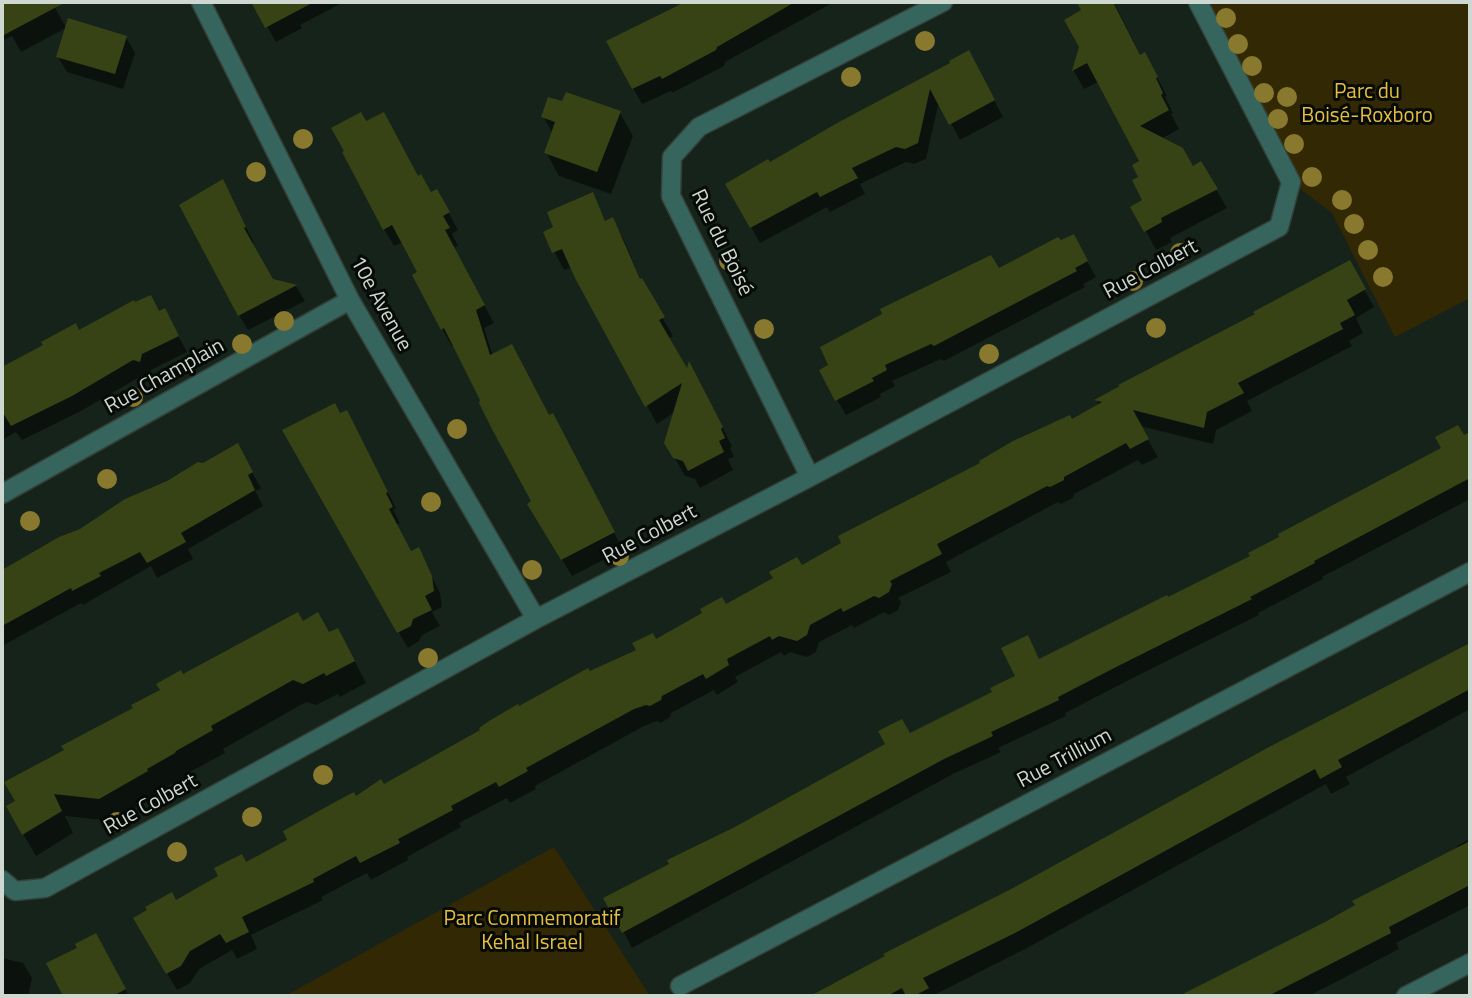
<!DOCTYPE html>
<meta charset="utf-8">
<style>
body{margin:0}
#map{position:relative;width:1472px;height:998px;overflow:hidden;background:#16231a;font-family:"Titillium Web",sans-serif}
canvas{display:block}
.frame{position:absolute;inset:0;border:4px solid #cfd7d1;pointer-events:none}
</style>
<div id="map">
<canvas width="1472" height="998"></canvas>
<div class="frame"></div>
</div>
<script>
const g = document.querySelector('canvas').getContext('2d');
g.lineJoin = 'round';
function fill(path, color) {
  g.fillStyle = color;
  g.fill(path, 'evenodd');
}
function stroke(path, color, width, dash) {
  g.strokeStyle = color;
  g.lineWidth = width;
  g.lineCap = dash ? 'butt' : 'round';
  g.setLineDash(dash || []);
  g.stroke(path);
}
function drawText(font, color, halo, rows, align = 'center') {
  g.font = font + ' "Titillium Web",sans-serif';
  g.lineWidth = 6;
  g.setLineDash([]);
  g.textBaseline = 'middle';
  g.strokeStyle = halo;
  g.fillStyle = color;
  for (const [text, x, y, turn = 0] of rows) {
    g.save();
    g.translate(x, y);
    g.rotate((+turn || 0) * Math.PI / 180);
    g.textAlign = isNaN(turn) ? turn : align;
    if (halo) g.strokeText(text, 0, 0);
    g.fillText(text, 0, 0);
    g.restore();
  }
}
const green = new Path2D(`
 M 1198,2 L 1470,2 L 1470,298 L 1395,337 L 1332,213 L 1291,182 Z
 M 554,847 L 650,996 L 285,996 Z`);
const shadow = new Path2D(`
 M 2,2 L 52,2 L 66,28 L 21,52 L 12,36 L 2,41 Z
 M 253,2 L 344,2 L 300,25 L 302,28 L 276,42 Z
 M 688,2 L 834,2 L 725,62 L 724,66 L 672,93 L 671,91 L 642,104 L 633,88 L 662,17 Z
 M 1079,2 L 1114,2 L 1141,57 L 1155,73 L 1167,96 L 1165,97 L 1173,113 L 1171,114 L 1179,129 L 1161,139 L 1193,168 L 1201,164 L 1227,208 L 1170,238 L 1172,242 L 1156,250 L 1133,207 L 1145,201 L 1141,177 L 1142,161 L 1098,82 L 1084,89 L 1074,71 L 1080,47 L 1083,11 Z
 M 126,37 L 135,53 L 123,89 L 67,72 L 58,57 Z
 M 952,64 L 977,68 L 1003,117 L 960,140 L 939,101 L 926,159 L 914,164 L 906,162 L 860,184 L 865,194 L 830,212 L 827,207 L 760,243 L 727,185 L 770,165 Z
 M 620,113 L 633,136 L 611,194 L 559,176 L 546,152 L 553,134 L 543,116 Z
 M 366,123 L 418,178 L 431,195 L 446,208 L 458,230 L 452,234 L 458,246 L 453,248 L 494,323 L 484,328 L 493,356 L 562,432 L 623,550 L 572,576 L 539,521 L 533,502 L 482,400 L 454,345 L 452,346 L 442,329 L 420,273 L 403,242 L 394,246 L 384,229 Z
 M 592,195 L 606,222 L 612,220 L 623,238 L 641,281 L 673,336 L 668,339 L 687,372 L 699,381 L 732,446 L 730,448 L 734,457 L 728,459 L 733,470 L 700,488 L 695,479 L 685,476 L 666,443 L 675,412 L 657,424 L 572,267 L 564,270 L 545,233 L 555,228 Z
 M 231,197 L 254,243 L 252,244 L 272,280 L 296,286 L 305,301 L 248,330 L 239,315 Z
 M 1082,252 L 1096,277 L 1083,284 L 1085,287 L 944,361 L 941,359 L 892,381 L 895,386 L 880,394 L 881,397 L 846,415 L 837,400 L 999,270 Z
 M 1359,280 L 1374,307 L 1356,318 L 1363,333 L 1349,341 L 1352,346 L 1247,401 L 1252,411 L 1216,430 L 1213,444 L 1140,426 L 1158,457 L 1142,465 L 1138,460 L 1074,494 L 1073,498 L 1061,504 L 1058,502 L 946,562 L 951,572 L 898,598 L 901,602 L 898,610 L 889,615 L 884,612 L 854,628 L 852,625 L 819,642 L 816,652 L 807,657 L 790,652 L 784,656 L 781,652 L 735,677 L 738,682 L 717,695 L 714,690 L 671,713 L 670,717 L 661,723 L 657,721 L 644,726 L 535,786 L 536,789 L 510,803 L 507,798 L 459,823 L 461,827 L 407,857 L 408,860 L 371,880 L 367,873 L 321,897 L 323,900 L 251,935 L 257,949 L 237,959 L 232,950 L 199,969 L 190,983 L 177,990 L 135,919 L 176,902 L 290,841 L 356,798 L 383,786 L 589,673 L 801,568 L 1099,406 L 1097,401 L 1122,387 Z
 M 159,313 L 173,326 L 187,352 L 151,370 L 149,377 L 143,375 L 81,411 L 22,440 L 16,432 L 2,440 L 2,371 L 79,332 Z
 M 340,415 L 355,428 L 396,508 L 393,510 L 400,523 L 396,525 L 411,553 L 418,549 L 440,593 L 442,607 L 432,612 L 440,626 L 422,635 L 419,641 L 408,648 L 398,631 Z
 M 1470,434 L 1470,499 L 1322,577 L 1323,579 L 1258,613 L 1259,615 L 1129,680 L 1065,713 L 1066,716 L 998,748 L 1001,752 L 953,774 L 632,948 L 606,898 L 994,692 L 1040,660 L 1252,557 Z
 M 237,446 L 261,488 L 255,491 L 263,506 L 188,549 L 193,559 L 157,578 L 151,566 L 83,605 L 81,603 L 2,646 L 2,571 Z
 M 302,623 L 329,634 L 350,652 L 366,683 L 340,697 L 338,694 L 316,705 L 306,702 L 223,749 L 225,753 L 188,773 L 187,776 L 158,791 L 159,794 L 112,821 L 65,816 L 73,833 L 36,856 L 23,834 L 17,802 L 66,751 L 135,709 L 183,676 Z
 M 1470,645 L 1470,709 L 1346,777 L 1350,784 L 1331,794 L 1326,784 L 1025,949 L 932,996 L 810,996 L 1013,890 L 1270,749 Z
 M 1470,839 L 1470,905 L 1396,943 L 1399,949 L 1309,996 L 1183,996 L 1326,923 L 1458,849 L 1457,846 Z
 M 105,951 L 129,996 L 65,996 L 49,964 Z
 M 2,958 L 23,963 L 32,978 L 28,996 L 2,996 Z`);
const building = new Path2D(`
 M 2,2 L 66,2 L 2,36 Z
 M 251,2 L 314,2 L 265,28 Z
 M 685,2 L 795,2 L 717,47 L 716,50 L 662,79 L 660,76 L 632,89 L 606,41 Z
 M 1077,2 L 1113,2 L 1140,55 L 1145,52 L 1158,77 L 1156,78 L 1163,93 L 1161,95 L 1169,110 L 1140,126 L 1183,148 L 1193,166 L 1201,161 L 1218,189 L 1161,218 L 1162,222 L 1144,232 L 1130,207 L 1142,200 L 1132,180 L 1138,177 L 1132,165 L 1139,161 L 1087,63 L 1072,71 L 1079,47 L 1064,20 L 1081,10 Z
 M 68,18 L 127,36 L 115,74 L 56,57 Z
 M 969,50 L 995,100 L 949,125 L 930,89 L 918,143 L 905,149 L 896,147 L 852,168 L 858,178 L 820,197 L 817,192 L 750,228 L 725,184 L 768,159 L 770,162 L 839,122 L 950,63 L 949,61 Z
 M 566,92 L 621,111 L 597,172 L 544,153 L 555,122 L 541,117 L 548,97 L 562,101 Z
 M 361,112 L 366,121 L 384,112 L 418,176 L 421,174 L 431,192 L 437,189 L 450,212 L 443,216 L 450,228 L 445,230 L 485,305 L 476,310 L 490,355 L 512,344 L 549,415 L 553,413 L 615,532 L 561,560 L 527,504 L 531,501 L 493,431 L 479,403 L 480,400 L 444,328 L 441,330 L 412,275 L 417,272 L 392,225 L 383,230 L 342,152 L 344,151 L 331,128 Z
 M 223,179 L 246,227 L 244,228 L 273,279 L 297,285 L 238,316 L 179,205 Z
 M 593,192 L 605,221 L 613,217 L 640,279 L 642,278 L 665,317 L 659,320 L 687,368 L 689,361 L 723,427 L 721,429 L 725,438 L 719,441 L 724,452 L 688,471 L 683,461 L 673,458 L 664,443 L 682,383 L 645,407 L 575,278 L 562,249 L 552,253 L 543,232 L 553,227 L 547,212 Z
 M 1074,234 L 1088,261 L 1075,268 L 1077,271 L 934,346 L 931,344 L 885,365 L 887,370 L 872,378 L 874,381 L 835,401 L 819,370 L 828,365 L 820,347 L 882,314 L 880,309 L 991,255 L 999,268 L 1058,237 L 1061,240 Z
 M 1350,260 L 1366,289 L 1347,300 L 1355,315 L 1340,323 L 1343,329 L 1238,383 L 1244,393 L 1207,412 L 1204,428 L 1133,410 L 1149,439 L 1130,449 L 1126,443 L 1064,477 L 1064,480 L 1050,487 L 1047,486 L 937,544 L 942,554 L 890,581 L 892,584 L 889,592 L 879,598 L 874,596 L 843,612 L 841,608 L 810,625 L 807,635 L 797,641 L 779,636 L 772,640 L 770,636 L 727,659 L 729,665 L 706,679 L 703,674 L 662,696 L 661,700 L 650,706 L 646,705 L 634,709 L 526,768 L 528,771 L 499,787 L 496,782 L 451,806 L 453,810 L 398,839 L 400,843 L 360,863 L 356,856 L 313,879 L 314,882 L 242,917 L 249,932 L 226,943 L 220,934 L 190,951 L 181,966 L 166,974 L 133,918 L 147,910 L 145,907 L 172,892 L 176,900 L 218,876 L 214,868 L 242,854 L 246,862 L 287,840 L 283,831 L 335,802 L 354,792 L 356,796 L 381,779 L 384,784 L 480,730 L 479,728 L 489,721 L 518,704 L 519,706 L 588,668 L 590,671 L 636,650 L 632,643 L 653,633 L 656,639 L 702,613 L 700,609 L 722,597 L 726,604 L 773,578 L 769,572 L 797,557 L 802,565 L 841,543 L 838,536 L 980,463 L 979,461 L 1013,441 L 1070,415 L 1072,419 L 1102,402 L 1094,400 L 1120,386 L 1118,385 L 1255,314 L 1253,312 Z
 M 151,295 L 159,311 L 165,308 L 179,336 L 142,354 L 140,362 L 133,360 L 72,396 L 11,426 L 2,411 L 2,367 L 43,345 L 41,342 L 76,323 L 79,330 L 134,300 L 135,302 Z
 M 335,403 L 340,413 L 347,410 L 388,492 L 386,493 L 393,507 L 389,509 L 411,551 L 419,547 L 432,576 L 434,591 L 425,596 L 432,610 L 413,619 L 411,626 L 397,633 L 282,430 Z
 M 1458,425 L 1464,435 L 1470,432 L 1470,478 L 1314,561 L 1315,563 L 1250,597 L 1252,599 L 1120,665 L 1058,697 L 1059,700 L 991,732 L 993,736 L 944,759 L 622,933 L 603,898 L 669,864 L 667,860 L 733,828 L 885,744 L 878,731 L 902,719 L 910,733 L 992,692 L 990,688 L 1015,676 L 1001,648 L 1028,635 L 1039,659 L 1167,595 L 1168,597 L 1250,556 L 1248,553 L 1279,537 L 1278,534 L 1441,448 L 1435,437 Z
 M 238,443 L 253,472 L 248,475 L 255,490 L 181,533 L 186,542 L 147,563 L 140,552 L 99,573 L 101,576 L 72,591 L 71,588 L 2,626 L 2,570 L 59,537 L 80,529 L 125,499 L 167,481 L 198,462 L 203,463 Z
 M 298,612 L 303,621 L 318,612 L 329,632 L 338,628 L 355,661 L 326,676 L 324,673 L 303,684 L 293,680 L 211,726 L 213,730 L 176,751 L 175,753 L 147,769 L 148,771 L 99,799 L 54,794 L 62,811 L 22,835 L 6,806 L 15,801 L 4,782 L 64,750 L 61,746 L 133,708 L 131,705 L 160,690 L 156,684 L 181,670 L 183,674 Z
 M 1470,643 L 1470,689 L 1338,760 L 1342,767 L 1320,779 L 1315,769 L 1015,933 L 923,978 L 929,988 L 914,996 L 906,996 L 902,988 L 887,996 L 810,996 L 885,956 L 883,954 L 1013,888 L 1269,747 Z
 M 1470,841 L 1470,885 L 1389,927 L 1391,933 L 1268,996 L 1179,996 L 1325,922 L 1355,905 L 1352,901 Z
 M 96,933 L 126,989 L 113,996 L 63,996 L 46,963 L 77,948 L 75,944 Z`);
const minor = new Path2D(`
 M 201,2 L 350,300 L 536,619
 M 810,477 L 671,196 L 672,157 L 699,127 L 943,2
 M 2,494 L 350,300
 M 2,880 L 15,891 L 45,888 L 536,619 L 810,477 L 1279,227 L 1291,182 L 1198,2
 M 680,986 L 1470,572
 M 1406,996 L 1470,963`);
const trees = [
 [1226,18],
 [925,41],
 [1238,44],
 [1252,66],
 [851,77],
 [1264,93],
 [1287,97],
 [1278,119],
 [303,139],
 [1294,144],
 [256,172],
 [1312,177],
 [1342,200],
 [1354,224],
 [1368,250],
 [1180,253],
 [729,261],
 [1383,277],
 [1133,281],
 [284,321],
 [1156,328],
 [764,329],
 [242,344],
 [989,354],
 [133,397],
 [457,429],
 [107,479],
 [431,502],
 [30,521],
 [619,556],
 [532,570],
 [428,658],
 [323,775],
 [252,817],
 [117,822],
 [177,852]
];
const parkNames = [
 ["Parc du",1367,93],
 ["Boisé-Roxboro",1367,117],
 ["Parc Commemoratif",532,920],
 ["Kehal Israel",532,944]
];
const streetNames = [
 ["Rue du Boisé",721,243,64],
 ["Rue Colbert",1151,270,-28],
 ["10e Avenue",380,304,61],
 ["Rue Champlain",165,377,-29],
 ["Rue Colbert",650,535,-28],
 ["Rue Trillium",1065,759,-28],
 ["Rue Colbert",151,805,-29]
];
fill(green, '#332804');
fill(shadow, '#0007');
fill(building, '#374314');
stroke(minor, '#344037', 21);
stroke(minor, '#36655e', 18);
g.fillStyle = '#89792e';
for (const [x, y] of trees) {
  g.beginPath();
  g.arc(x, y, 10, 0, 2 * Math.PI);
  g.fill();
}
drawText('21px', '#e7bf3e', '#060b07', parkNames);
drawText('21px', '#cfd7d1', '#060b07', streetNames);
</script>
